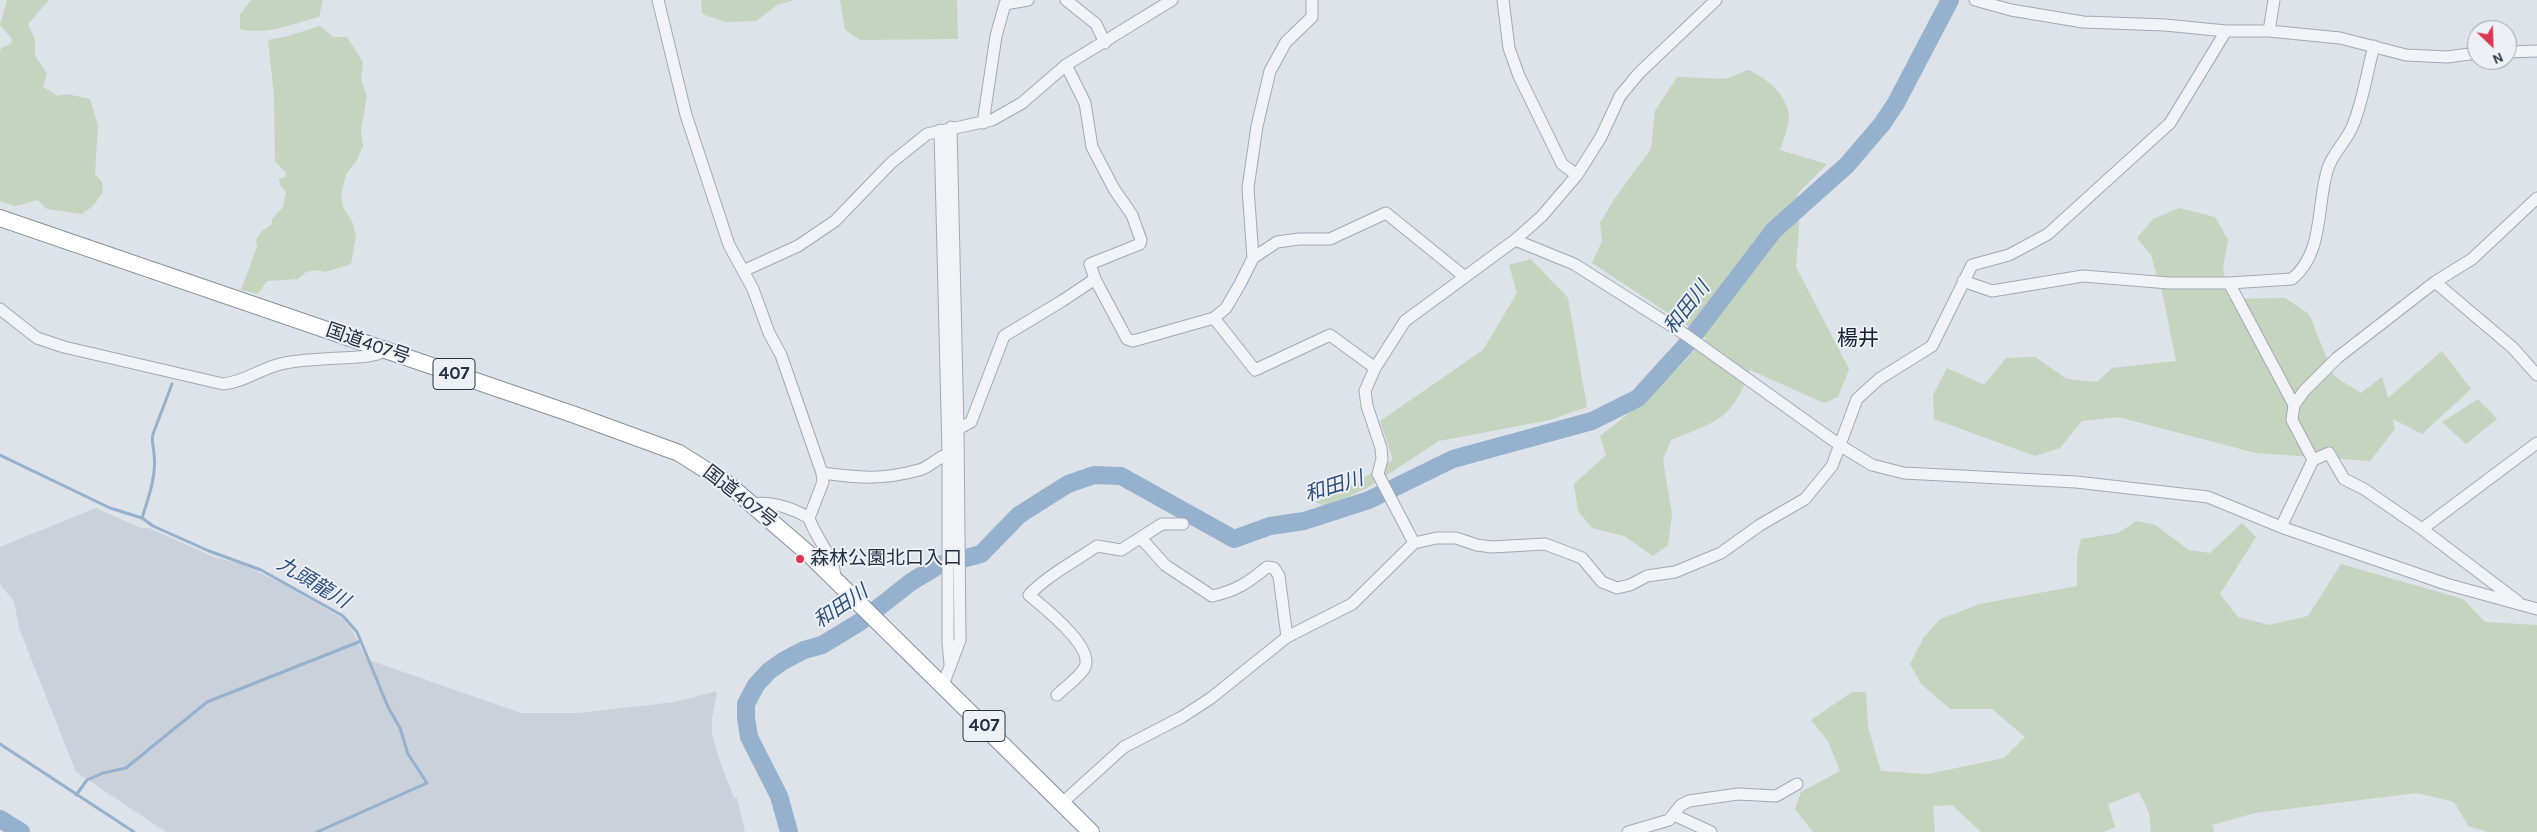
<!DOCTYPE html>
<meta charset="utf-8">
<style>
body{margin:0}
#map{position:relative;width:2537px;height:832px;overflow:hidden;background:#dee2e9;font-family:Karla,sans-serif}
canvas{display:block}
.north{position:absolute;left:2467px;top:20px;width:50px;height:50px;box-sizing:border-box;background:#edf1f6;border:1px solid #9da4ae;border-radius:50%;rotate:156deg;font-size:14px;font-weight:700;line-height:20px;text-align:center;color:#253041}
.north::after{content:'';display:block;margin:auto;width:18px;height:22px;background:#dc3550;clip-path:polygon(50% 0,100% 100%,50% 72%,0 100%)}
</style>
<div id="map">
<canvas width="2537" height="832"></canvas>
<div class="north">N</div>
</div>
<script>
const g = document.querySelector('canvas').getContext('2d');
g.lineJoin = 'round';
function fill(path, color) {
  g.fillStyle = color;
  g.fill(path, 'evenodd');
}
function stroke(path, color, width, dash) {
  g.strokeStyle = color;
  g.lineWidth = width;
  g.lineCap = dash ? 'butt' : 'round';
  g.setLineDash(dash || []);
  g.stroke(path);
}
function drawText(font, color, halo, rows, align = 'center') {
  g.font = font + ' Karla,"Noto Sans JP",sans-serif';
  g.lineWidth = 4;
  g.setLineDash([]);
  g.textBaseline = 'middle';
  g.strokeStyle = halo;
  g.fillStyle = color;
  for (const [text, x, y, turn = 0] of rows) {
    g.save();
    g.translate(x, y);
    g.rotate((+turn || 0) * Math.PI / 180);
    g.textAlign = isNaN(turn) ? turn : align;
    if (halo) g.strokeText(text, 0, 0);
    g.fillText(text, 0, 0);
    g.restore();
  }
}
const built = new Path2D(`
 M 96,508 L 141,528 L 149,528 L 214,557 L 243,565 L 279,582 L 343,619 L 353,632 L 366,659 L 521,713 L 578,713 L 675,702 L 717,691 L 712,719 L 712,734 L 721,764 L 734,798 L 737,798 L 745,832 L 166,832 L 76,772 L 19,628 L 14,601 L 2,587 L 0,581 L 0,547 Z`);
const green = new Path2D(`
 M 7,0 L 49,0 L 28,24 L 35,40 L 35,55 L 47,74 L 43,87 L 58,96 L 67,94 L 90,99 L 98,125 L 95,174 L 102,182 L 103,192 L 93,206 L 82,214 L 47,209 L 38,200 L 15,206 L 0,201 L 0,52 L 1,48 L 11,44 L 12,39 L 0,25 Z
 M 251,0 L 323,0 L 319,17 C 293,23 268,36 240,29 L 240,15 Z
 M 701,0 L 795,0 L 777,5 L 756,21 L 725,22 L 702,14 Z
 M 840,0 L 957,0 L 958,39 L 860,40 L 845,30 Z
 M 320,26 L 333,37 L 347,37 L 363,62 L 361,80 L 367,96 L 361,130 L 363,146 L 357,160 L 346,174 L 341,196 L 343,207 L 352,221 L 356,236 L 351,264 L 325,272 L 318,270 L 306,272 L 298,279 L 267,281 L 258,294 L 241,290 L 257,247 L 256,240 L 261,232 L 272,224 L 272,219 L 283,207 L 286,192 L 280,185 L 279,179 L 285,177 L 286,173 L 275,161 L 274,96 L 268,40 L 288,36 Z
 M 1748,70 C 1767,78 1789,96 1789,119 C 1788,129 1783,141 1780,150 L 1827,164 L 1797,194 L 1799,228 L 1796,267 L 1849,369 L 1838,397 L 1824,403 L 1750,370 C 1732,420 1718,421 1671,440 L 1663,460 L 1672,514 L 1668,545 L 1653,556 L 1624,536 L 1592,528 L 1578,511 L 1574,484 L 1606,455 L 1600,436 C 1639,407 1673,374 1706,338 L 1592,263 L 1602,241 L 1600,223 L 1615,198 L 1651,149 L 1655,111 L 1677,77 L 1726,79 Z
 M 2179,208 L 2215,217 L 2228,240 L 2223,267 L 2229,299 L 2285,298 L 2309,314 L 2334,376 L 2361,393 L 2382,377 L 2388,398 L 2442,351 L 2471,389 L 2422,434 L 2393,419 L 2395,429 L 2370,461 L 2256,453 L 2118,417 L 2082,421 L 2060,448 L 2035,456 L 1934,419 L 1933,395 L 1947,368 L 1984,385 L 2006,358 L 2035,357 L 2067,379 L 2097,382 L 2112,368 L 2176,361 L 2163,296 L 2151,255 L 2137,238 L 2153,219 Z
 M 1531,259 L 1568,298 L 1587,407 L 1550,420 L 1439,441 L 1367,488 L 1326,507 L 1315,502 L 1344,490 L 1393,460 L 1380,421 L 1483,350 L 1517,293 L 1509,265 Z
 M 2478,399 L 2497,419 L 2466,444 L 2442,422 Z
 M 2137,521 L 2155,525 L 2189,550 L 2210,553 L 2242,523 L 2256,537 L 2220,594 L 2238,617 L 2269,625 L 2308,616 L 2341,564 L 2463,599 L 2485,622 L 2537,625 L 2537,832 L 2488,832 L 2468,826 L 2454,802 L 2417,793 L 2255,813 L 2212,825 L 2214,832 L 2151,832 L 2149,813 L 2139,792 L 2108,804 L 2115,827 L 2104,832 L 1981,832 L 1952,805 L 1933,806 L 1935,832 L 1813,832 L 1795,809 L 1801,792 L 1840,771 L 1828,741 L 1811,720 L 1852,692 L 1866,692 L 1868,727 L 1881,771 L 1928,774 L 2004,758 L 2025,737 L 1992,709 L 1950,709 L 1921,684 L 1910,664 L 1924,637 L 1940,619 L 1980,604 L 2077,586 L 2077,557 L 2081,539 L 2118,533 Z`);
const stream = new Path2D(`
 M 172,384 L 153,434 C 151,442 154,447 154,454 C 157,475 148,499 142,518 L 153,526 L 209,551 L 261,570 L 343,616 L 357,632 L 388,707 L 400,728 L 408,754 L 427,783 L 317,832
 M 0,455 L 110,508 L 142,518
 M 0,744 L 134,832
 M 76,795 L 87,780 L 103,773 L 126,768 L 207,702 L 361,641`);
const river = new Path2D(`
 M 0,819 L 21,832
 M 789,832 L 779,796 L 749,737 L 746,718 L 746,704 L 756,685 L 769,671 L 783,661 L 804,650 L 822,645 L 860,622 L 911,582 L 939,565 L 981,554 L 1019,515 L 1068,484 L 1094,475 L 1121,476 L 1234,539 L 1270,526 L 1304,521 L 1369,500 L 1453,459 L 1592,421 L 1638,398 L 1687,344 L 1774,230 L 1847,165 L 1882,124 L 1896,103 L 1950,0`);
const minor = new Path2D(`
 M 658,0 L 686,115 L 729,245 L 753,289 L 769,333 L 781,355 L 822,473 L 823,482 L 809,518
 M 1066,0 L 1096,24 L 1105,43
 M 1503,0 L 1509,48 L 1519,76 L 1562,164 L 1577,175
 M 1975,0 L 2011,10 L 2083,22 L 2165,25 L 2226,31 L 2269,31 L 2340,38 L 2406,55 L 2447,57 L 2477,53
 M 2269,31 L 2274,0
 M 2507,52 L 2537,51
 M 1066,65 L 1085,103 L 1092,147 L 1114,189 L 1132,215 L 1141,240 L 1140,244 L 1090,264 L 1095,279
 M 983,123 L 996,36 L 1005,4 L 1028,0
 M 940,130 L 948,453 L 948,643 L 950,664
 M 1515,240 L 1574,264 L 1686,335 L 1841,446 L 1872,465 L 1904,473 L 2076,482 L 2208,497 L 2281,527 L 2446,584 L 2537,609
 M 1253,258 L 1277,242 L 1299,239 L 1330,239 L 1386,213 L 1465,277
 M 743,271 L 798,246 L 835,221 L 891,163 L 927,134 L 992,120 L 1022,103 L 1066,65 L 1172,0
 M 1963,281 L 1992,291 L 2083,276 L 2169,283 L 2229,283 L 2292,279 C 2325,252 2316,204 2328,168 C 2334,151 2347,141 2353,125 C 2363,101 2367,72 2374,46
 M 2435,282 L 2513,348 L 2537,375
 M 2229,283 L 2294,405
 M 0,309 L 37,338 L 64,347 L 223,384 C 246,382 262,367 285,363 C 312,358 342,359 369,356 L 378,354 L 383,349
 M 1214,318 L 1255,370 L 1330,335 L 1375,368
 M 958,429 L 971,422 L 1004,336 L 1062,301 L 1095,279 L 1127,339 L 1133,341 L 1214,318 L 1226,308 L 1240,284 L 1253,258 L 1248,188 L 1257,126 L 1270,71 L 1286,42 L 1312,17 L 1312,0
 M 2313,460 L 2329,453 L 2344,479 L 2364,489 L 2422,529
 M 822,473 C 859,478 883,480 919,470 C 931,467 941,453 954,453
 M 751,504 C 771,501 792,508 809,518 C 816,540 835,556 835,579
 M 2281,527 L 2313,460 L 2292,420 L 2294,405 L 2304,391 L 2337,358 L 2435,282 L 2472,259 L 2537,198
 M 1141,538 L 1165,565 L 1212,596 C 1236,591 1249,582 1267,567 L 1274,568 L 1279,576 L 1287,637
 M 1414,543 L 1378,474 L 1382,459 L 1381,448 L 1367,406 L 1365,391 L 1375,368 L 1405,321 L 1515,240 L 1542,216 L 1577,175 L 1601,137 L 1620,96 L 1639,73 L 1716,0
 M 2517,601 L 2422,529 L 2537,443
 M 943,685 L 960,640 L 958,429 L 951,127
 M 1057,695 C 1065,687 1080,677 1085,667 C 1094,646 1043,607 1029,595 C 1048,575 1074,562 1097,546 L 1121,550 L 1162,524 L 1183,524
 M 1061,804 L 1124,747 L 1182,717 L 1211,698 L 1287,637 L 1352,604 L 1414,543 L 1437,538 L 1456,538 L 1477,545 L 1492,547 L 1545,544 L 1582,558 L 1602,582 L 1617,588 L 1630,585 L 1647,576 L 1675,572 L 1721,553 L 1760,525 L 1805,499 L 1832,466 L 1857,399 L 1879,379 L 1932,346 L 1972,265 L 2009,255 L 2048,234 L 2170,123 L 2226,31
 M 1674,815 L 1711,832
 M 1628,832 L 1669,820 L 1681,805 L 1689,801 L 1738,794 L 1776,796 L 1797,784`);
const highway = new Path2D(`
 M 0,218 L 575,415 L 679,453 L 728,484 L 810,555 L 1091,832`);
const markers = [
 [800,559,5,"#dc3550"]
];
const shields = [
 [454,374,42],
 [984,726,42]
];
const shieldNames = [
 ["407",454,374],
 ["407",984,726]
];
const streetNames = [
 ["国道407号",368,344,19],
 ["国道407号",740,497,38]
];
const poiNames = [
 ["森林公園北口入口",810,559]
];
const waterNames = [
 ["和田川",1687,308,-52],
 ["和田川",1334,487,-17],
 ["九頭龍川",313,583,31],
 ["和田川",841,607,-34]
];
const quarterNames = [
 ["楊井",1858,339]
];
fill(built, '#cbd1db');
fill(green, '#c4d4be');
stroke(stream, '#95b1cd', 3);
stroke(river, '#95b1cd', 18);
stroke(minor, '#a3a9b3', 13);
stroke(highway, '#8490a1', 18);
stroke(minor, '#f1f3f7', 11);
stroke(highway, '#fff', 16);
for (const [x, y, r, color] of markers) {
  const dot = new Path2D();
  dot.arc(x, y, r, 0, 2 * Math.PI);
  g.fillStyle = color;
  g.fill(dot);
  stroke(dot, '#edf1f6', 2);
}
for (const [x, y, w] of shields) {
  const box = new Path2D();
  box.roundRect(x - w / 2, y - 15.5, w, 31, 4);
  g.fillStyle = '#edf1f6';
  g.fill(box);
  stroke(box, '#253041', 1);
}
drawText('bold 18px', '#253041', null, shieldNames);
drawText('19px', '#253041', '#edf1f6', streetNames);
drawText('19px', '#253041', '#edf1f6', poiNames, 'left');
drawText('italic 20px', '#2b4f79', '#edf1f6', waterNames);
drawText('21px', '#182132', '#edf1f6', quarterNames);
</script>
